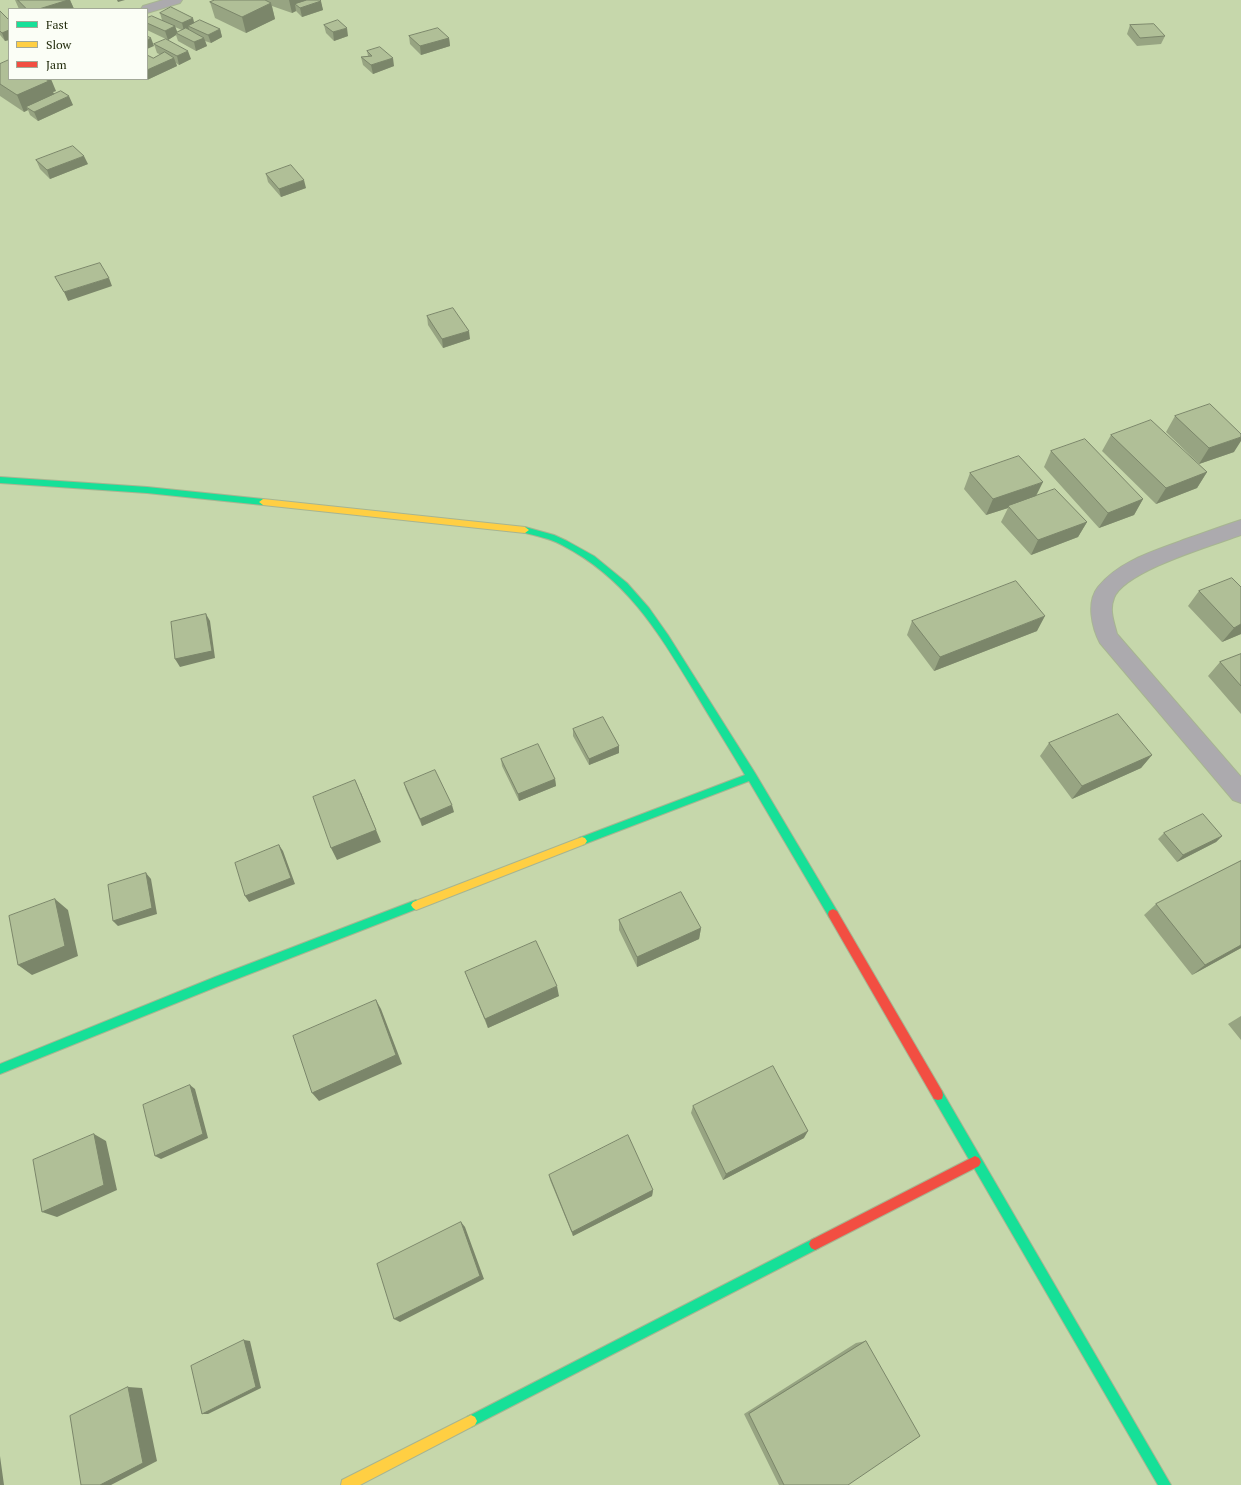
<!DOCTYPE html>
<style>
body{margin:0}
#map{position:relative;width:1241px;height:1485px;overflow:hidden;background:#c6d7ab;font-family:"PT Serif",serif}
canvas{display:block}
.legend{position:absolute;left:8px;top:8px;width:140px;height:72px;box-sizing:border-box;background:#fbfef6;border:1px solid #a3a998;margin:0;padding:5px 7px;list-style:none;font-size:12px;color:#202a0a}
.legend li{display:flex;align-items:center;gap:8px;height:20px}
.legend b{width:20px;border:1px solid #a3a998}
</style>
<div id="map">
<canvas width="1241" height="1485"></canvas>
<ul class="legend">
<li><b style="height:5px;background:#16e098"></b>Fast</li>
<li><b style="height:5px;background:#ffcf43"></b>Slow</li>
<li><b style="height:5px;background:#f24e42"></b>Jam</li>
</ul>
</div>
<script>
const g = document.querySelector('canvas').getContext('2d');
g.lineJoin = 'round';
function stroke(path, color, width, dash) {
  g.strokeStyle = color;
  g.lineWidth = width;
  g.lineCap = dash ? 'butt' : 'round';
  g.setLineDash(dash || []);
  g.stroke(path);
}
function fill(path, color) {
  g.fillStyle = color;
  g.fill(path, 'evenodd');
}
const street = new Path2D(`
 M 163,0 L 182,0 L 180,3 L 147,13 L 147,9 L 141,9 L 143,6 Z
 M 1241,520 L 1241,535 C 1214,545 1124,571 1114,598 C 1109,610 1114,622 1117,634 L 1241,777 L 1241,803 L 1233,800 L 1100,643 C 1092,628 1086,602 1098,587 C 1120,560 1155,551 1186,539 C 1204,533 1222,526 1241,520 Z`);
const fast = new Path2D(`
 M 0,477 L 147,487 L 263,499 L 267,502 L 263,505 L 147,493 L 0,483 Z
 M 525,527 L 554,535 L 567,541 L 594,556 L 627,583 L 649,608 L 668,635 L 755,773 L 837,911 L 838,914 L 837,917 L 833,919 L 829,917 L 749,781 L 582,845 L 579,844 L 577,841 L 579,838 L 745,775 C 728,746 710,718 693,689 C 657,630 626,578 562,545 C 549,538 536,536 522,532 L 521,530 Z
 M 416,900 L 419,902 L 421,905 L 419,908 L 216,987 L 0,1074 L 0,1064 L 215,977 Z
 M 938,1090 L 942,1091 L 1171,1485 L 1158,1485 L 934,1099 L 933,1095 L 934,1091 Z
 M 815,1238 L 819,1240 L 821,1244 L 819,1248 L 475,1425 L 471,1427 L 467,1425 L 465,1421 L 467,1417 Z`);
const slow = new Path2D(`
 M 263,499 L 525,527 L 529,530 L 525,533 L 263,505 L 259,502 Z
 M 582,837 L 585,838 L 587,841 L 585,844 L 416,910 L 413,908 L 411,905 L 413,902 Z
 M 471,1415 L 475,1417 L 477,1421 L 475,1425 L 360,1485 L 341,1485 L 342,1480 Z`);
const jam = new Path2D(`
 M 833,909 L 837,911 L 942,1091 L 943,1095 L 942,1099 L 938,1100 L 934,1099 L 829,917 L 828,914 L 829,911 Z
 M 975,1156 L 979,1158 L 981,1162 L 979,1166 L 819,1248 L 815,1250 L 811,1248 L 809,1244 L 811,1240 Z`);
const wall = new Path2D(`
 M 15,0 L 70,0 L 74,9 L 19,9 Z
 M 215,0 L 320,0 L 323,10 L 302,17 L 296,11 L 292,13 L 272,6 L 275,19 L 246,33 L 215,18 L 210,2 Z
 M 0,11 L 9,20 L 9,40 L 5,41 L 0,35 Z
 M 160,13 L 194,23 L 220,29 L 222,37 L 211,43 L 205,41 L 207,46 L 196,51 L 178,41 L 176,35 L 168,40 L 147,30 L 147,18 L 162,20 ZM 175,27 L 182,30 L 177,32 Z
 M 324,25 L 348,36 L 334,41 L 326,33 Z
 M 1130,25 L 1165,36 L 1161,44 L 1137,46 L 1127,34 Z
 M 409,36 L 449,38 L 450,46 L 421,55 L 410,44 Z
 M 154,44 L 191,59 L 179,65 L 176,63 L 177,66 L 147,80 L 145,79 L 147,79 L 153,58 L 161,55 L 157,53 Z
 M 367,51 L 394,66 L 373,74 L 363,65 L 361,57 L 368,56 Z
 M 0,64 L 56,91 L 53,92 L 54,94 L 73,105 L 38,121 L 30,115 L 28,110 L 24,112 L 0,96 Z
 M 36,160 L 88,164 L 50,179 L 40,169 Z
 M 266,174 L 306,188 L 281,197 L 268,182 Z
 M 427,316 L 470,339 L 443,348 L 428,325 Z
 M 1175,416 L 1234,452 L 1199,464 L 1166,432 Z
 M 1111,435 L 1207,472 L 1197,488 L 1156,504 L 1102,451 Z
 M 1051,451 L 1143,499 L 1134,515 L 1099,528 L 1044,467 Z
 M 970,473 L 1036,496 L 1087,522 L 1078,537 L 1031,555 L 1001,522 L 1008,508 L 986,515 L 964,489 Z
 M 1241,587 L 1241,634 L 1222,642 L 1188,606 L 1199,591 Z
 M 912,621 L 1037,631 L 934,671 L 907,635 Z
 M 1241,654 L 1241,714 L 1208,676 L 1220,662 Z
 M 573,729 L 619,746 L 619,753 L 589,765 L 573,736 Z
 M 1049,743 L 1152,755 L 1141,768 L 1072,799 L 1040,756 Z
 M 501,759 L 555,779 L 556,786 L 519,801 L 502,766 Z
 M 404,783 L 454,812 L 422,826 L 406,790 Z
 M 1164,833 L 1222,836 L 1216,842 L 1177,862 L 1158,839 Z
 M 1241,861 L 1241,948 L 1192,975 L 1144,915 L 1156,904 Z
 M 619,920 L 701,928 L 699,939 L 637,967 L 619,930 Z
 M 465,972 L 559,996 L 488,1028 L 469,982 Z
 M 1241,1016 L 1241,1040 L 1228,1024 Z
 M 693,1106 L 804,1138 L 723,1180 L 691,1113 Z
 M 549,1175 L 653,1190 L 652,1196 L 573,1236 L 550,1180 Z
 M 866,1341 L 848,1485 L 779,1485 L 744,1414 L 856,1343 Z`);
const shadedWall = new Path2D(`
 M 68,0 L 70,0 L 74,9 L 39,9 Z
 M 117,0 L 125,0 L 118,2 Z
 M 289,0 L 314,0 L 295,4 L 296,11 L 292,13 Z
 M 321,1 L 323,10 L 302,17 L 300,8 Z
 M 271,3 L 275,19 L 246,33 L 242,17 Z
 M 193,18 L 195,26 L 188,26 L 189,29 L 184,31 L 182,23 Z
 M 175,26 L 178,34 L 176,33 L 176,35 L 168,40 L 165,31 Z
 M 347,28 L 348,36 L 334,41 L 333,32 Z
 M 220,29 L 222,37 L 211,43 L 208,35 Z
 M 9,30 L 9,40 L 5,41 L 2,33 Z
 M 151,38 L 154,46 L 147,49 L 147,40 Z
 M 204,38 L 207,46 L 196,51 L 194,42 Z
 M 449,38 L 450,46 L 421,55 L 420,46 Z
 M 188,51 L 191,59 L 179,65 L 177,56 Z
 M 174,58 L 177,66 L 147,80 L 147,70 Z
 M 393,58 L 394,66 L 373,74 L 371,65 Z
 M 43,79 L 51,79 L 56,91 L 53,92 L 56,98 L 26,107 L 28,110 L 24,112 L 17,95 Z
 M 69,96 L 73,105 L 38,121 L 34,112 Z
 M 84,156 L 88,164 L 50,179 L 47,170 Z
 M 304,180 L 306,188 L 281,197 L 279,189 Z
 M 109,278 L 112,286 L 68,301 L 64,292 Z
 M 469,331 L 470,339 L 443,348 L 442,339 Z
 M 1241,437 L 1241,441 L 1234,452 L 1199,464 L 1209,448 Z
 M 1207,472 L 1197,488 L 1156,504 L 1166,488 Z
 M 1043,482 L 1035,498 L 1008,506 L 1008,508 L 986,515 L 993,499 Z
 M 1143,499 L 1134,515 L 1099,528 L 1108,513 Z
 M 1087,522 L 1078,537 L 1031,555 L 1038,540 Z
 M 206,614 L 210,621 L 215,658 L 180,667 L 175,659 Z
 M 1045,616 L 1037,631 L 934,671 L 940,657 Z
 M 1241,624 L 1241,634 L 1222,642 L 1234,628 Z
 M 619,746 L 619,753 L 589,765 L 589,759 Z
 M 1152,755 L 1141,768 L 1072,799 L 1082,786 Z
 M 555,779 L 556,786 L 519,801 L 518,794 Z
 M 361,793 L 381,842 L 337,860 L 331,848 Z
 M 452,805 L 454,812 L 422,826 L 420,819 Z
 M 1222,836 L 1216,842 L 1177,862 L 1183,855 Z
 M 279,845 L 283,851 L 295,884 L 249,902 L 245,896 Z
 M 146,873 L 151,879 L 157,914 L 118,926 L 113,921 Z
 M 55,899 L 68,910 L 78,956 L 32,975 L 18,965 Z
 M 701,928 L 699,939 L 637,967 L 637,957 Z
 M 1241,945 L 1241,948 L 1192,975 L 1205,965 Z
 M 557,986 L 559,996 L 488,1028 L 485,1019 Z
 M 376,1000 L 381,1009 L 402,1064 L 319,1101 L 312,1093 Z
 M 190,1085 L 195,1089 L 208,1138 L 161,1159 L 155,1156 Z
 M 808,1131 L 804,1138 L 723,1180 L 726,1174 Z
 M 94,1134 L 106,1141 L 117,1190 L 57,1217 L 42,1212 Z
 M 653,1190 L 652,1196 L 573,1236 L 572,1232 Z
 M 461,1222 L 465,1227 L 484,1279 L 400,1322 L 394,1319 Z
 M 244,1340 L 250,1341 L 261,1388 L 208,1414 L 202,1414 Z
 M 128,1387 L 142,1388 L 157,1461 L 111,1485 L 100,1485 Z
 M 0,1456 L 4,1485 L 0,1485 Z`);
const building = new Path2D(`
 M 18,0 L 68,0 L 39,9 L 27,9 Z
 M 215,0 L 265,0 L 271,3 L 242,17 L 210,2 Z
 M 307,0 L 320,0 L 321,1 L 300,8 L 295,4 Z
 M 171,7 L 193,18 L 182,23 L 160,13 Z
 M 0,11 L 9,20 L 9,30 L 2,33 L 0,31 Z
 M 152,16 L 175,26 L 165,31 L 147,23 L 147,18 Z
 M 200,20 L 220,29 L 208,35 L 188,26 Z
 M 338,20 L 347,28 L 333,32 L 324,25 Z
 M 1154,24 L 1165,36 L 1140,38 L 1130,25 Z
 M 186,28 L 204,38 L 194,42 L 176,33 Z
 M 438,28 L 449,38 L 420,46 L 409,36 Z
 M 147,36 L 151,38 L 147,40 Z
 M 166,39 L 188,51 L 177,56 L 154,44 Z
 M 380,47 L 393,58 L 371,65 L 361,57 L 372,56 L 367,51 Z
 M 165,52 L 174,58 L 147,70 L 147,55 L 153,58 Z
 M 9,60 L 9,79 L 45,79 L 49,81 L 17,95 L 0,84 L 0,64 Z
 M 61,91 L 69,96 L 34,112 L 26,107 Z
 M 73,146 L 84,156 L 47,170 L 36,160 Z
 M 291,165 L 304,180 L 279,189 L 266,174 Z
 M 100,263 L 109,278 L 64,292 L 55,277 Z
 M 453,308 L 469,331 L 442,339 L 427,316 Z
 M 1210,404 L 1241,434 L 1241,437 L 1209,448 L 1175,416 Z
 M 1151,420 L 1207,472 L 1166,488 L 1111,435 Z
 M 1085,439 L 1143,499 L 1108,513 L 1051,451 Z
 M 1019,456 L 1043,482 L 993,499 L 970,473 Z
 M 1055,489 L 1087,522 L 1038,540 L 1008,506 Z
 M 1232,578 L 1241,587 L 1241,624 L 1234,628 L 1199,591 Z
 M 1016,581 L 1045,616 L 940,657 L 912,621 Z
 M 206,614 L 212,651 L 175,659 L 171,622 Z
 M 1241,654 L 1241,686 L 1220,662 Z
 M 1118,714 L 1152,755 L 1082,786 L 1049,743 Z
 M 603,717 L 619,746 L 589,759 L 573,729 Z
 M 538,744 L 555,779 L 518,794 L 501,759 Z
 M 435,770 L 452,805 L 420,819 L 404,783 Z
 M 355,780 L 376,830 L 331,848 L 313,797 Z
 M 1203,814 L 1222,836 L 1183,855 L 1164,833 Z
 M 279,845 L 291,878 L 245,896 L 235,863 Z
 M 1241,861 L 1241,945 L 1205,965 L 1156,904 Z
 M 146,873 L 152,908 L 113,921 L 108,885 Z
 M 681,892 L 701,928 L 637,957 L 619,920 Z
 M 55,899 L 65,946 L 18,965 L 9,916 Z
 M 536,941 L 557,986 L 485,1019 L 465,972 Z
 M 376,1000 L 396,1055 L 312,1093 L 293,1036 Z
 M 773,1066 L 808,1131 L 726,1174 L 693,1106 Z
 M 190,1085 L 203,1134 L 155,1156 L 143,1105 Z
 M 94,1134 L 104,1185 L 42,1212 L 33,1160 Z
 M 628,1135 L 653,1190 L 572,1232 L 549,1175 Z
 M 461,1222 L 480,1276 L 394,1319 L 377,1264 Z
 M 244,1340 L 256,1387 L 202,1414 L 191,1366 Z
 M 866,1341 L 920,1436 L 848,1485 L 784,1485 L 749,1414 Z
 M 128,1387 L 143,1463 L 100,1485 L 81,1485 L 70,1416 Z`);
stroke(street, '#a7b591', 2);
stroke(fast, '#a7b591', 2);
stroke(slow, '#a7b591', 2);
stroke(jam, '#a7b591', 2);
fill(street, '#acaaae');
fill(fast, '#16e098');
fill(slow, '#ffcf43');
fill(jam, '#f24e42');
fill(wall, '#97a482');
fill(shadedWall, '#7b866a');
fill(building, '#b0bf97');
stroke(building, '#7b866a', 1);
</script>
